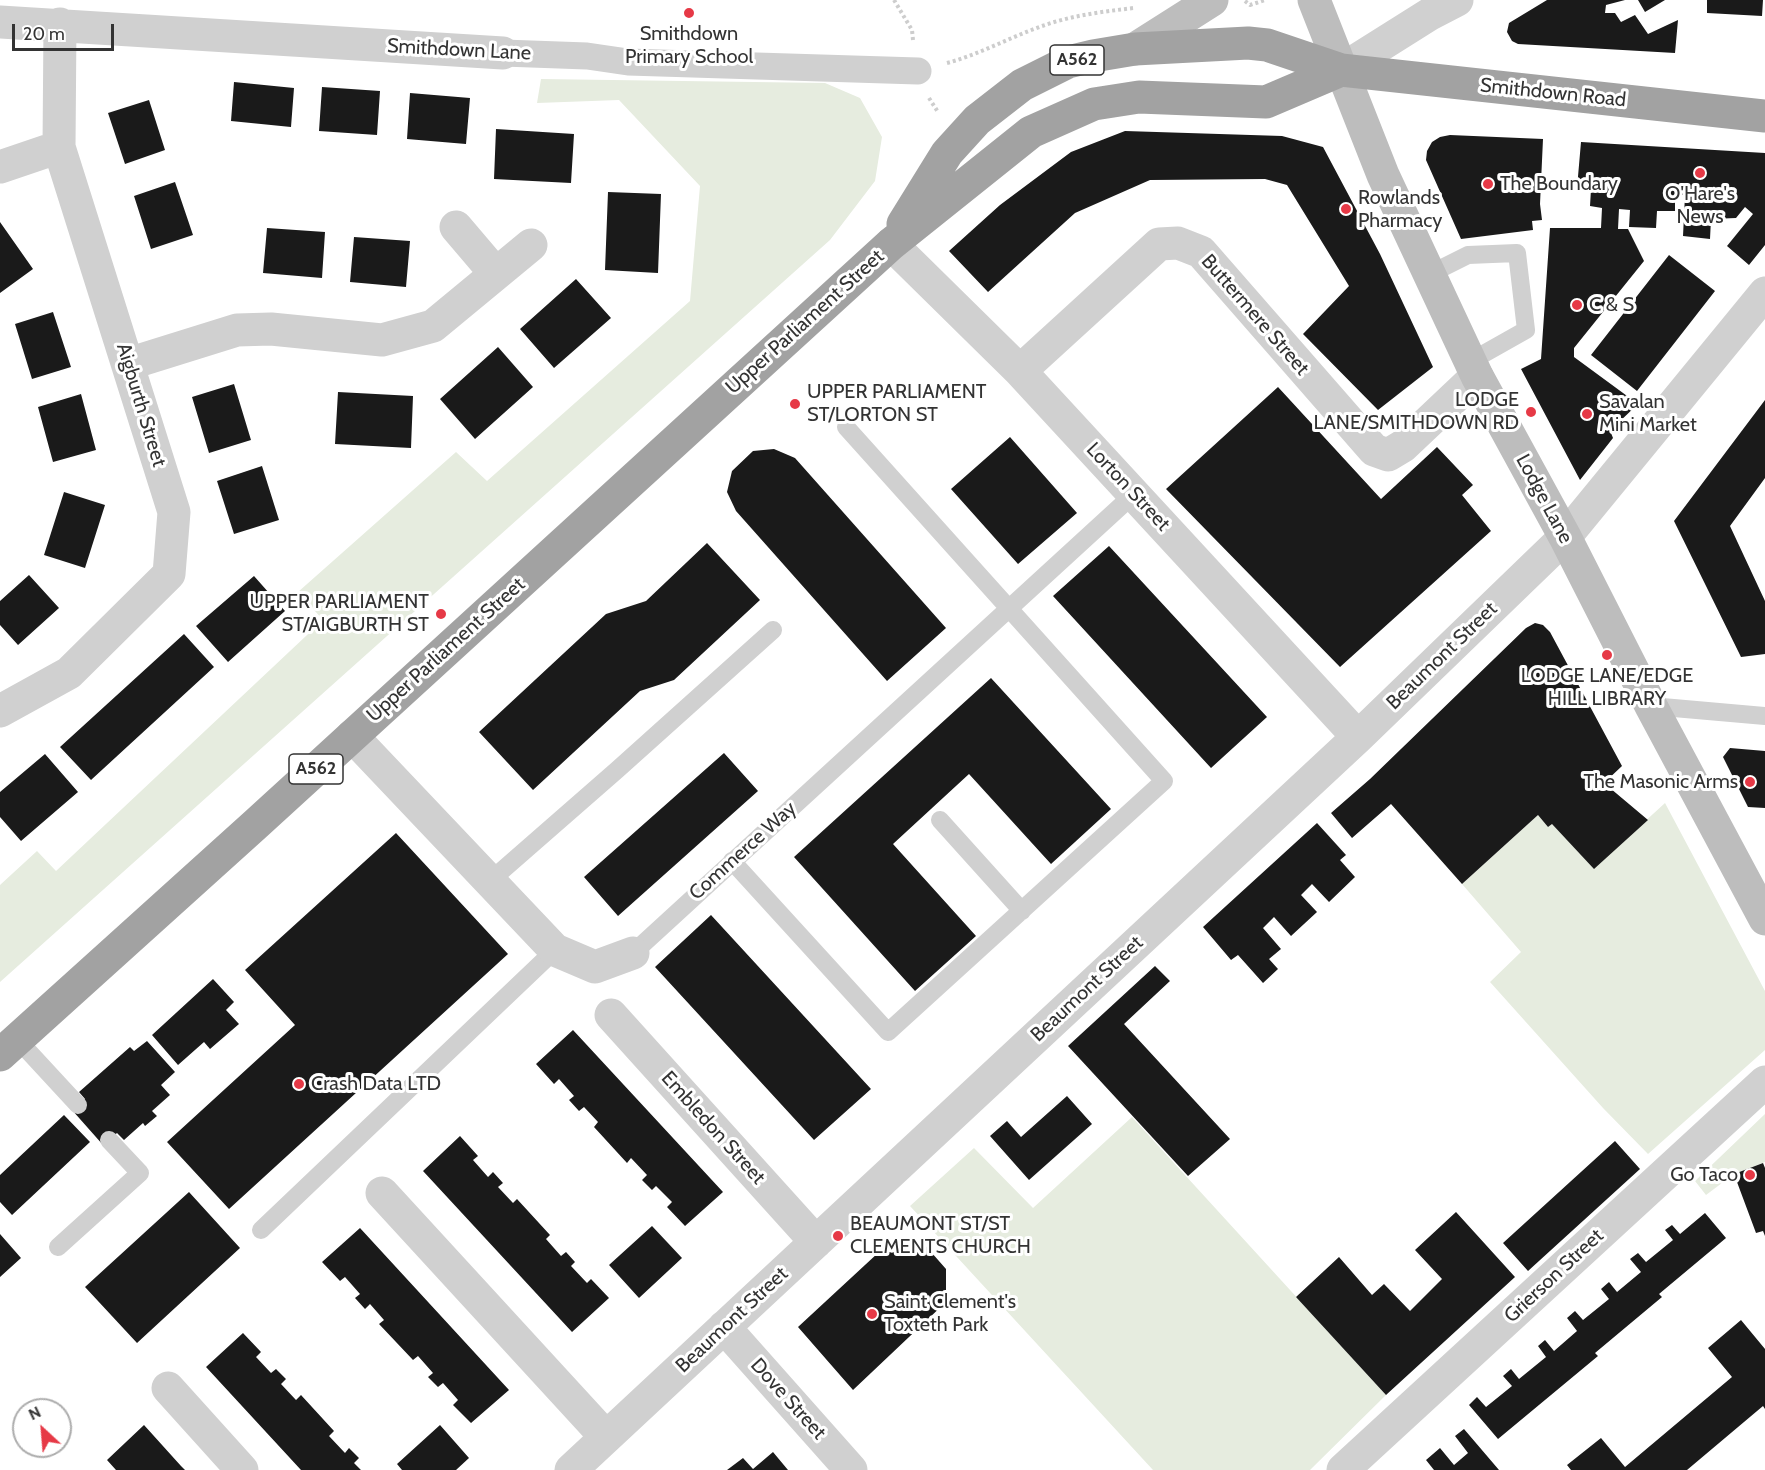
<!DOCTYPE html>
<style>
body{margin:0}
#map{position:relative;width:1765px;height:1470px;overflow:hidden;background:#fff;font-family:Cabin,sans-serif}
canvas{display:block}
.north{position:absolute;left:12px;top:1398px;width:60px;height:60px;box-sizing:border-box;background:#fff;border:2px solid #adadad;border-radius:50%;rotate:334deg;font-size:16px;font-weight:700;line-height:24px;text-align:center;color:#333}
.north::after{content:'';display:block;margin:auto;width:21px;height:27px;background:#e63946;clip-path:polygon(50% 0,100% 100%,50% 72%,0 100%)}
.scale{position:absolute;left:12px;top:24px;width:102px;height:27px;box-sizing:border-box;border:3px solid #333;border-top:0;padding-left:8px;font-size:18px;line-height:21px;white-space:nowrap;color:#333;-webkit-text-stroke:4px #fff;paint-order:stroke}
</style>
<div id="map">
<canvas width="1765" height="1470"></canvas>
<div class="north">N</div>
<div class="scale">20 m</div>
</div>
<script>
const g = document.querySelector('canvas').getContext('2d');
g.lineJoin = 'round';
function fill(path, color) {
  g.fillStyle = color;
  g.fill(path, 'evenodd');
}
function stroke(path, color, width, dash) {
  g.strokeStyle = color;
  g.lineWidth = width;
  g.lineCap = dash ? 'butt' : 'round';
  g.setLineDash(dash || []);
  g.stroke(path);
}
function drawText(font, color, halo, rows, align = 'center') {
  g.font = font + ' Cabin,sans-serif';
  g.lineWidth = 6;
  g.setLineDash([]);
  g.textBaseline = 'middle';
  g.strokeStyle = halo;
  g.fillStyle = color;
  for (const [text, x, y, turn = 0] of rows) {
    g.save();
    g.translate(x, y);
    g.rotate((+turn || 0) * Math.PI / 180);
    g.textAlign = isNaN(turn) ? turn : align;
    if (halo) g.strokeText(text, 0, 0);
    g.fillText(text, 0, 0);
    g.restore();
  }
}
const green = new Path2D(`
 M 541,79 L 825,83 L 860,98 L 882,137 L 875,181 L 830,240 L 0,982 L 0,885 L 37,851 L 56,871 L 323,620 L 298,592 L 456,452 L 487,481 L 690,301 L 700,186 L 619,100 L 537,103 Z
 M 1665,803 L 1765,991 L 1765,1050 L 1648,1154 L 1603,1108 L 1490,982 L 1521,952 L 1462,884 L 1538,815 L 1548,827 L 1552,824 L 1594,868 Z
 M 1765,1114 L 1765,1162 L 1734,1174 L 1706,1195 L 1695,1181 Z
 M 1132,1117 L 1386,1395 L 1310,1470 L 1153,1470 L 910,1206 L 974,1148 L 1033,1208 Z`);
const building = new Path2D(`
 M 1547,0 L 1625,0 L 1606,5 L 1605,13 L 1615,13 L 1621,22 L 1635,15 L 1648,34 L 1678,20 L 1675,53 L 1518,44 L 1512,41 L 1507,32 L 1509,23 Z
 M 1638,0 L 1665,0 L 1645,12 Z
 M 1707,0 L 1763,0 L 1762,16 L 1707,13 Z
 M 234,82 L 294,88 L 291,127 L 231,121 Z
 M 322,87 L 380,91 L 377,135 L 319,131 Z
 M 410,93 L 470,98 L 466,144 L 407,139 Z
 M 149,100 L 165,150 L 125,164 L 108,113 Z
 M 496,129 L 574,134 L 571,183 L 494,179 Z
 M 1125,131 L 1282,136 L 1323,147 L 1380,254 L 1433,367 L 1378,410 L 1303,334 L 1349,286 L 1287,185 L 1265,179 L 1150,180 L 1075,213 L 988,292 L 949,251 L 1000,205 L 1071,152 Z
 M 1450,135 L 1543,139 L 1540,204 L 1542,220 L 1532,221 L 1533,230 L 1461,239 L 1426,160 L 1427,151 L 1432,142 L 1440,137 Z
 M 1581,142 L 1765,153 L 1765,245 L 1749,265 L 1727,246 L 1753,214 L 1745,207 L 1736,218 L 1711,219 L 1710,239 L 1683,236 L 1685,195 L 1675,195 L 1675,211 L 1657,211 L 1656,228 L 1629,227 L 1630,210 L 1619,209 L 1618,229 L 1628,229 L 1644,261 L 1574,348 L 1574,357 L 1638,404 L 1617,424 L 1609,428 L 1613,438 L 1580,480 L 1521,369 L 1541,359 L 1550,228 L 1601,228 L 1602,208 L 1590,206 L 1591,189 L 1577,188 Z
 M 175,182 L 193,235 L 151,249 L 134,196 Z
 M 608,192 L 661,194 L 658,273 L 605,270 Z
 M 0,222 L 33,269 L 0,293 Z
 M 267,228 L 325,232 L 322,278 L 263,273 Z
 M 354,237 L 410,241 L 406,287 L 350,282 Z
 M 1669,255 L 1715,291 L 1637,391 L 1591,355 Z
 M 576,279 L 611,318 L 554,368 L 520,329 Z
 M 53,312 L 71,367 L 32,379 L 15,324 Z
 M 498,347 L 533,387 L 475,439 L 440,399 Z
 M 234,384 L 251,440 L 209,453 L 192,397 Z
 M 1278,387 L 1381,499 L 1437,447 L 1473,485 L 1462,495 L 1491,531 L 1340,667 L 1166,489 Z
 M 338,392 L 413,396 L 411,448 L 335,444 Z
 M 81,394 L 96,450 L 53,462 L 38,407 Z
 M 1765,400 L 1765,478 L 1730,526 L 1765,601 L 1765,654 L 1741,657 L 1674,521 Z
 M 1010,437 L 1077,513 L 1018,564 L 951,489 Z
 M 774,449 L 795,458 L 946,628 L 887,681 L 736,511 L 727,492 L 732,471 L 753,451 Z
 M 262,466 L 279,520 L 234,534 L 217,481 Z
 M 64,492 L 105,505 L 85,568 L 44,555 Z
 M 707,543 L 760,600 L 674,680 L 640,691 L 533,790 L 479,732 L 606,614 L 646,601 Z
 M 1109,546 L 1267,717 L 1211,768 L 1053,596 Z
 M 29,575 L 59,608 L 18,645 L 0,625 L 0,601 Z
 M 254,576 L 285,611 L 228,662 L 196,626 Z
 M 1535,623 L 1543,625 L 1550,632 L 1622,766 L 1604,783 L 1648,820 L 1594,869 L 1552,824 L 1548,827 L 1538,815 L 1462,884 L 1391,804 L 1352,838 L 1331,813 L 1370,779 L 1526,628 Z
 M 184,634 L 214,667 L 91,780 L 60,747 Z
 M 991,678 L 1111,809 L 1051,864 L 969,774 L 893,844 L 976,936 L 915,991 L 794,857 Z
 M 1730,748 L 1765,751 L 1765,808 L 1748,807 L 1723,757 Z
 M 724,753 L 758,791 L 618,916 L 584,877 Z
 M 45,754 L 78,792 L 21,841 L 0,817 L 0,792 Z
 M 1317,823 L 1346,855 L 1340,860 L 1355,877 L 1329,902 L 1312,884 L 1301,895 L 1317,912 L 1291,936 L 1274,917 L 1263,928 L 1281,949 L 1269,959 L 1278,969 L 1263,983 L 1238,955 L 1231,960 L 1203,927 Z
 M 396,833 L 508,954 L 229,1209 L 167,1142 L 295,1025 L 245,970 Z
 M 711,915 L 871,1089 L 814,1140 L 655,967 Z
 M 1155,966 L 1170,981 L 1124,1024 L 1230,1139 L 1188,1176 L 1068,1046 Z
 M 213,979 L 234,1002 L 226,1010 L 239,1024 L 210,1049 L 204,1042 L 178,1065 L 152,1035 Z
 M 573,1030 L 723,1192 L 685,1226 L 667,1207 L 672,1202 L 656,1186 L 652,1190 L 642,1180 L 647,1175 L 631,1158 L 627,1163 L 594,1127 L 598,1122 L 584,1107 L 579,1111 L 569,1100 L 574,1096 L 559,1079 L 554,1084 L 536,1064 Z
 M 147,1041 L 175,1072 L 161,1085 L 170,1095 L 152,1111 L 157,1116 L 145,1126 L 143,1123 L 124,1140 L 117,1133 L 103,1145 L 72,1110 L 85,1099 L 79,1092 L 130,1047 L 134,1051 Z
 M 1067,1096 L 1092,1124 L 1029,1180 L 990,1136 L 1007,1121 L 1021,1137 Z
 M 64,1115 L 90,1142 L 12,1215 L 0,1202 L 0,1175 Z
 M 460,1136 L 478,1156 L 473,1160 L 488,1177 L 493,1172 L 503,1183 L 498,1187 L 513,1203 L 517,1199 L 550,1235 L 546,1239 L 561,1256 L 566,1252 L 575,1262 L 571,1266 L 587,1283 L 591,1279 L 609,1298 L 572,1332 L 423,1171 Z
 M 1615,1141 L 1640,1169 L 1528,1271 L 1503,1243 Z
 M 1763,1163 L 1765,1168 L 1765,1236 L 1763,1231 L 1756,1233 L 1734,1174 Z
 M 189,1192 L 240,1248 L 137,1343 L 85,1287 Z
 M 1456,1212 L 1515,1277 L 1386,1395 L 1296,1297 L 1339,1257 L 1372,1295 L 1384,1284 L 1410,1311 L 1442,1279 L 1415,1250 Z
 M 1705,1213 L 1726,1238 L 1659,1294 L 1662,1297 L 1595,1353 L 1598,1356 L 1498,1439 L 1469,1405 L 1477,1397 L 1486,1407 L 1512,1386 L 1503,1376 L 1511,1369 L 1519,1379 L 1546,1357 L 1538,1346 L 1545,1340 L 1554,1351 L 1577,1331 L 1567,1318 L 1575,1311 L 1583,1320 L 1609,1299 L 1601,1289 L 1609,1282 L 1617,1292 L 1641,1272 L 1630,1259 L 1638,1253 L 1646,1262 L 1673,1240 L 1665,1230 L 1672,1225 L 1680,1234 Z
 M 652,1226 L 682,1258 L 639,1298 L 609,1265 Z
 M 360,1228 L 509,1390 L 471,1423 L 453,1405 L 458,1400 L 443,1383 L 438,1387 L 428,1377 L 433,1373 L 418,1356 L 413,1360 L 379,1324 L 384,1320 L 370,1304 L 365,1309 L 355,1298 L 360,1294 L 345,1277 L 340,1281 L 322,1262 Z
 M 0,1234 L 21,1258 L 0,1277 Z
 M 892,1240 L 924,1244 L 946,1269 L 946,1302 L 853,1390 L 798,1327 Z
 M 1741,1320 L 1765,1349 L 1765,1409 L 1763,1406 L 1687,1470 L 1571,1470 L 1567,1465 L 1601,1438 L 1625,1467 L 1732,1377 L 1708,1348 Z
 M 243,1333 L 261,1352 L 256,1357 L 271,1373 L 276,1369 L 286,1379 L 281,1384 L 296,1400 L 301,1395 L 334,1431 L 329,1436 L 345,1453 L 349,1448 L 359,1458 L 354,1463 L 361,1470 L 301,1470 L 206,1367 Z
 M 144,1425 L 181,1466 L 185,1470 L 116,1470 L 107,1460 Z
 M 440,1425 L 469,1458 L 456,1470 L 402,1470 L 397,1464 Z
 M 1464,1429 L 1499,1470 L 1434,1470 L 1426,1460 L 1440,1448 L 1454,1465 L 1468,1453 L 1455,1436 Z
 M 773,1452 L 788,1470 L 727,1470 L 743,1458 L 753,1469 Z`);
const path = new Path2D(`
 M 894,0 L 912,30 L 913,40
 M 1245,1 L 1250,5 L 1265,0
 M 947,63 C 977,55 1005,40 1034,29 C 1067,16 1099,12 1134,8
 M 929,98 L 938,112`);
const service = new Path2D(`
 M 1430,274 L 1468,255 L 1517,253 L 1526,330 L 1471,361
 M 1651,706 L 1765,716
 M 940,820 L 1022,911
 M 732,861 L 888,1032 L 1164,781 L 846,427
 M 490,881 L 617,770 L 773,630
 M 633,953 L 1134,494
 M 17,1039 L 78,1105
 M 261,1230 L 555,950
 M 58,1247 L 140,1173 L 109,1140`);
const pedestrian = new Path2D(`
 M 503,53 L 587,56 L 628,62 L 918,71`);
const minor = new Path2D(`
 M 0,22 L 503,53
 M 1341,70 L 1430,14 L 1457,0
 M 0,167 L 59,147
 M 456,227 L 496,274
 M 891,244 L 1020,371 L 1358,737
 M 128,364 L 237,330 L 271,329 L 382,340 L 433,326 L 531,245
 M 1020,371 L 1159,244 L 1178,243 L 1201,252 L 1374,450 L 1388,455 L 1403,446 L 1477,376
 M 0,711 L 69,673 L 169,574 L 174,512 L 59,147 L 60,24
 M 352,736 L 555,950 L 595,967 L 633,953
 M 611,1015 L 816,1242
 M 382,1193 L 606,1437
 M 724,1327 L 851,1470
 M 168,1388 L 242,1470
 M 571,1470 L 1358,737 L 1565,537 L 1765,293
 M 1343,1470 L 1765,1082`);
const secondary = new Path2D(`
 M 1314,0 L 1383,175 L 1477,376 L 1565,537 L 1651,706 L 1765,919
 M 1135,49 L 1212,0`);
const trunk = new Path2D(`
 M 903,224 L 947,153 L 977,120 L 1022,85 L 1068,62 L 1093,56 L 1135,49 L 1248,43 L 1267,45 L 1341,70 L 1765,116
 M 0,1055 L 256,824 L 891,244 L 1031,132 L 1094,104 L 1139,97 L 1266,102 L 1341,70`);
const markers = [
 [689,13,6,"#e63946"],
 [1700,173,6,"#e63946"],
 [1488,184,6,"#e63946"],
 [1346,209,6,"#e63946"],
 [1577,305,6,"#e63946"],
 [795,404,6,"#e63946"],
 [1531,412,6,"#e63946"],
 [1587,414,6,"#e63946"],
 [441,614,6,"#e63946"],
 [1607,655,6,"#e63946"],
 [1750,782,6,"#e63946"],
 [299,1084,6,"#e63946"],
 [1750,1175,6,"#e63946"],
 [838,1236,6,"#e63946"],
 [872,1314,6,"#e63946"]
];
const shields = [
 [1077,60,54],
 [316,769,54]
];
const shieldNames = [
 ["A562",1077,60],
 ["A562",316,769]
];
const poiNames = [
 ["Smithdown",689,34,"center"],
 ["Primary School",689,57,"center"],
 ["The Boundary",1500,184],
 ["O'Hare's",1700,194,"center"],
 ["News",1700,217,"center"],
 ["Rowlands",1358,198],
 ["Pharmacy",1358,221],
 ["C & S",1589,305],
 ["UPPER PARLIAMENT",807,392],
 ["ST/LORTON ST",807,415],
 ["LODGE",1519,400,"right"],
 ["LANE/SMITHDOWN RD",1519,423,"right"],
 ["Savalan",1599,402],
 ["Mini Market",1599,425],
 ["UPPER PARLIAMENT",429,602,"right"],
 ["ST/AIGBURTH ST",429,625,"right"],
 ["LODGE LANE/EDGE",1607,676,"center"],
 ["HILL LIBRARY",1607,699,"center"],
 ["The Masonic Arms",1738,782,"right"],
 ["Crash Data LTD",311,1084],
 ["Go Taco",1738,1175,"right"],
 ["BEAUMONT ST/ST",850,1224],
 ["CLEMENTS CHURCH",850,1247],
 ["Saint Clement's",884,1302],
 ["Toxteth Park",884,1325]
];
const streetNames = [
 ["Smithdown Lane",459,50,3],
 ["Smithdown Road",1553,93,6],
 ["Buttermere Street",1255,315,49],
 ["Upper Parliament Street",805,322,-42],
 ["Aigburth Street",141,405,73],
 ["Lorton Street",1128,487,47],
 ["Lodge Lane",1544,499,62],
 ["Upper Parliament Street",446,650,-42],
 ["Beaumont Street",1442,656,-44],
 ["Commerce Way",743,851,-42],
 ["Beaumont Street",1087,989,-43],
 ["Embledon Street",713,1128,48],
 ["Grierson Street",1554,1276,-43],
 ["Beaumont Street",732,1320,-43],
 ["Dove Street",788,1399,48]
];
fill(green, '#e6ecdf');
fill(building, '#1a1a1a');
stroke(path, '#cdcdcd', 4, [3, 3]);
stroke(service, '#d0d0d0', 18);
stroke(pedestrian, '#d0d0d0', 27);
stroke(minor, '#d0d0d0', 33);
stroke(secondary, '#bdbdbd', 33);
stroke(trunk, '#a2a2a2', 33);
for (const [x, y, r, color] of markers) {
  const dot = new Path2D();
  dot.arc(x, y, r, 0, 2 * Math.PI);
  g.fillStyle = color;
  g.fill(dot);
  stroke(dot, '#fff', 2);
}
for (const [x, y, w] of shields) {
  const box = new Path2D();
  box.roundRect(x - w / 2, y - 15, w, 30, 4.5);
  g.fillStyle = '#fff';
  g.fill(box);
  stroke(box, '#333', 1.5);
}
drawText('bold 18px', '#333', null, shieldNames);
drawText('20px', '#333', '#fff', poiNames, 'left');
drawText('20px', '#333', '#fff', streetNames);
</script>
